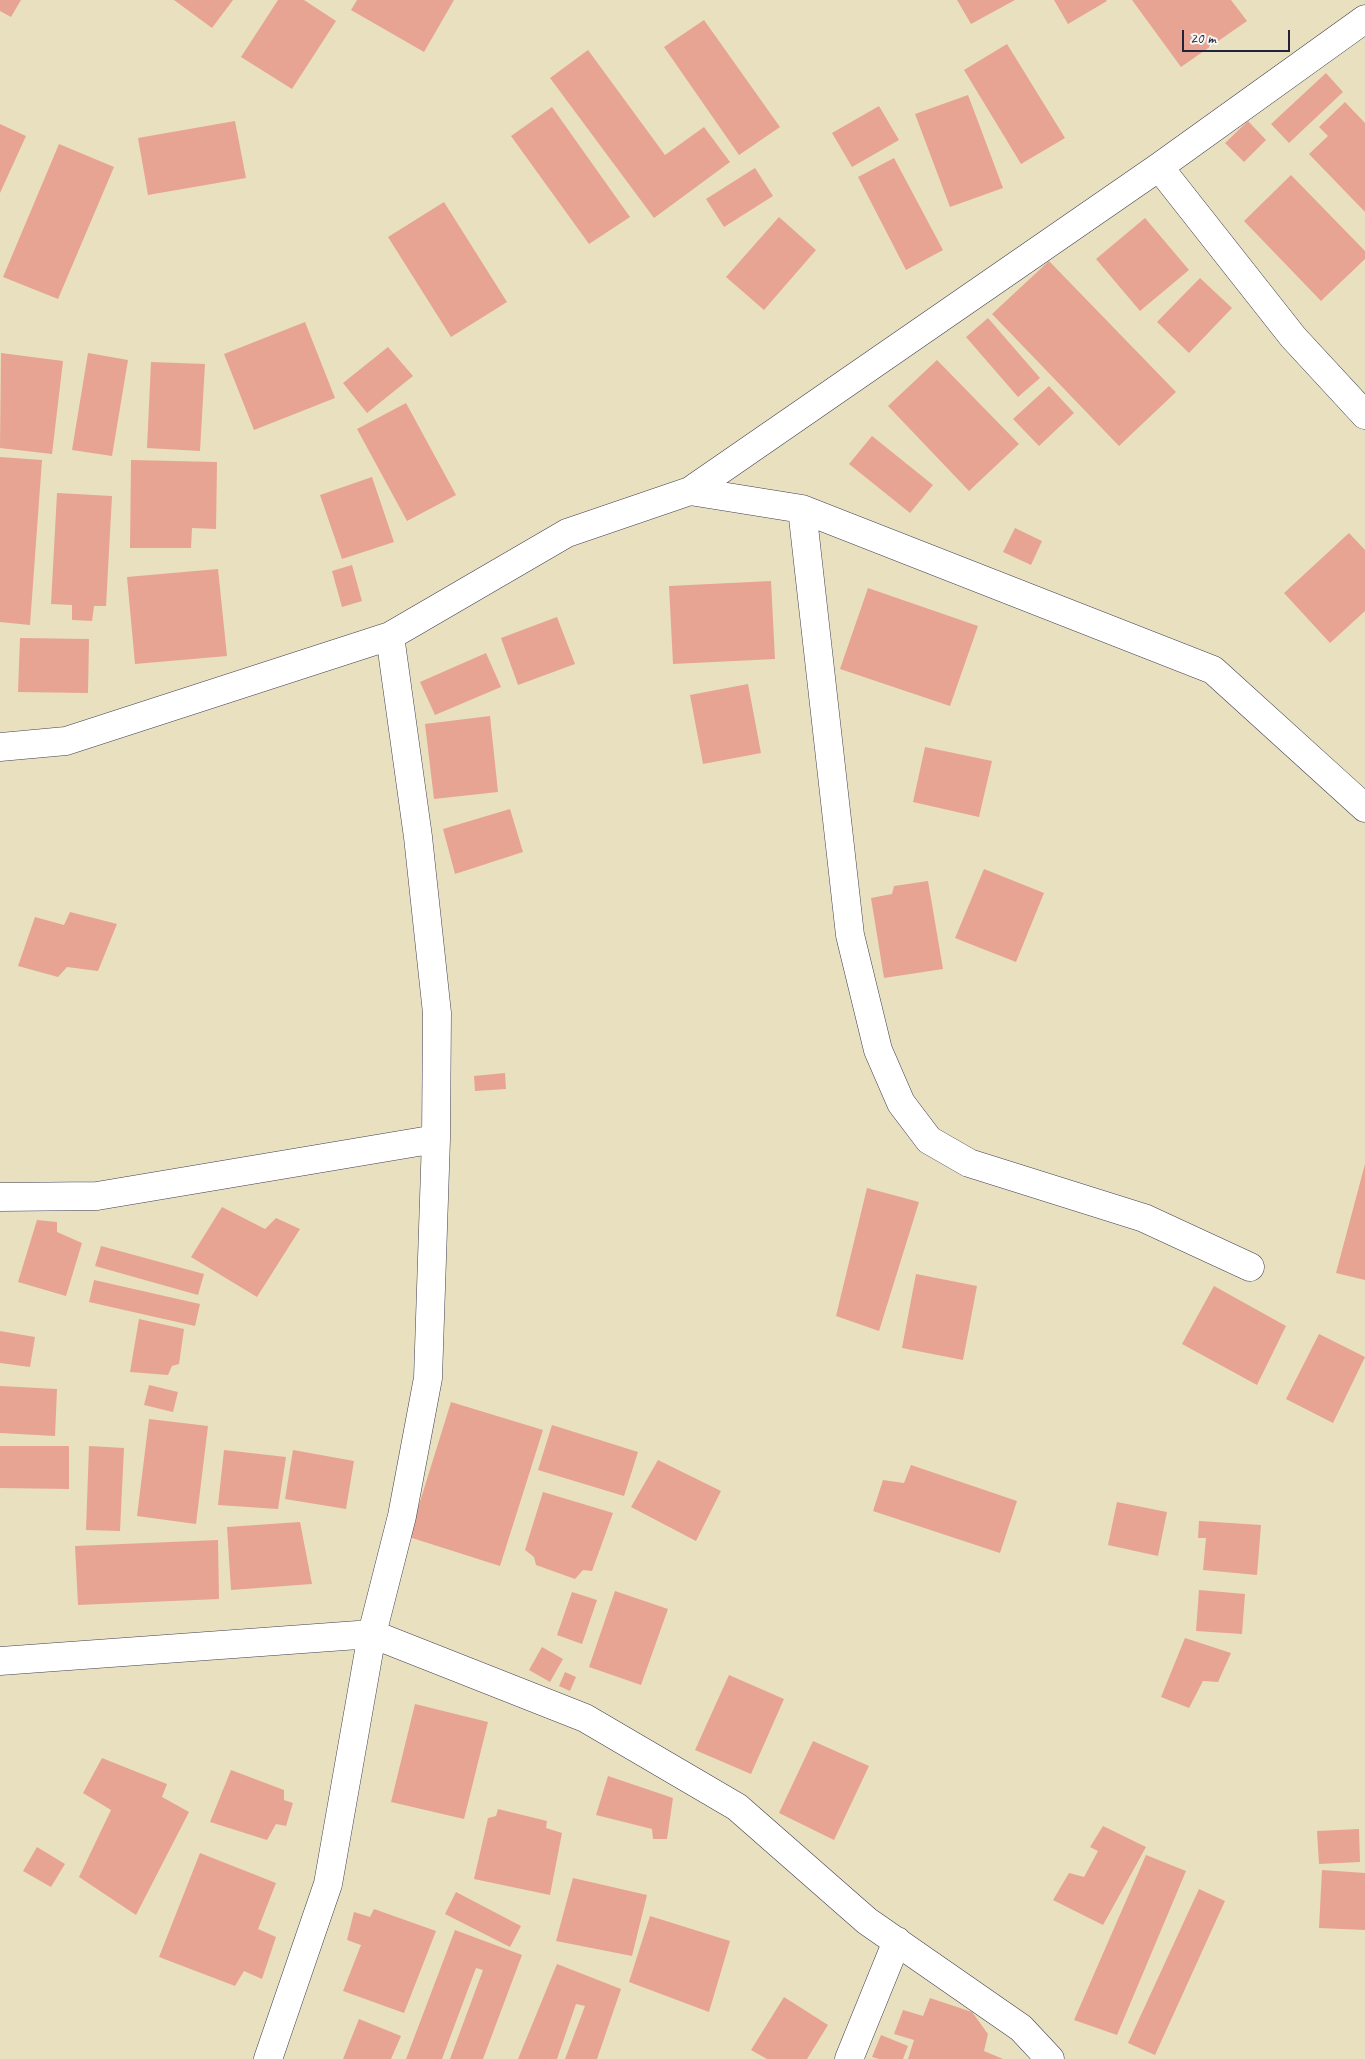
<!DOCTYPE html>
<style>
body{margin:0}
#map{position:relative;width:1365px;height:2059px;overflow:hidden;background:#e9e0bf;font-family:Caveat,sans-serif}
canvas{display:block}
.scale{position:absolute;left:1182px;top:30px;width:108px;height:22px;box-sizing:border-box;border:2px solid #22223b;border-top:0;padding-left:6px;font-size:15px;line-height:18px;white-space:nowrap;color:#22223b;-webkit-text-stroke:4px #f6f6f2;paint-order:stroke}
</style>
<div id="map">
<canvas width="1365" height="2059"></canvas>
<div class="scale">20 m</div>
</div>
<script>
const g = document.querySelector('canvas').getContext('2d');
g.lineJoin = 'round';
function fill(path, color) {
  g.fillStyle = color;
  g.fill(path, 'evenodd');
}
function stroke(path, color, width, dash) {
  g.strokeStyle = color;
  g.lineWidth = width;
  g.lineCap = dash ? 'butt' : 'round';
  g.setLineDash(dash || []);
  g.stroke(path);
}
const building = new Path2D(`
 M 0,0 L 21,0 L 11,17 L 0,11 Z
 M 174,0 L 233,0 L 212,28 Z
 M 278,0 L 304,0 L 336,21 L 292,89 L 241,57 Z
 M 357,0 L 454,0 L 424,52 L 351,10 Z
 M 957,0 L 1015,0 L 971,24 Z
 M 1054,0 L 1106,0 L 1107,1 L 1068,24 Z
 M 1132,0 L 1231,0 L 1247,21 L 1181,67 Z
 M 704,20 L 780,127 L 739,155 L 664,47 Z
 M 1007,44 L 1065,138 L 1021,164 L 964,70 Z
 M 588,50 L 665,155 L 704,127 L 730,162 L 654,218 L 550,78 Z
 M 1326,73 L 1343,92 L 1289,143 L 1271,124 Z
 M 968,95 L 1003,188 L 950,207 L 915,114 Z
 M 1345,102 L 1365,123 L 1365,212 L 1309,154 L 1328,136 L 1319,127 Z
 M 879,106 L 899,140 L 852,167 L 832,133 Z
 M 552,107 L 630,217 L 589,244 L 511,136 Z
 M 235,121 L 246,178 L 148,195 L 138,138 Z
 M 1248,121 L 1266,140 L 1244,162 L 1225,143 Z
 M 0,124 L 26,136 L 0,193 Z
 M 59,144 L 114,167 L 58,299 L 3,277 Z
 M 894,158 L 943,250 L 906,270 L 858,177 Z
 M 755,168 L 773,196 L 724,227 L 706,199 Z
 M 1291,175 L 1365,251 L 1365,259 L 1321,301 L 1244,221 Z
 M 444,202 L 507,302 L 451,337 L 388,237 Z
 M 779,217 L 816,250 L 764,310 L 726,277 Z
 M 1145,218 L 1189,270 L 1140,311 L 1096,259 Z
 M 1049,261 L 1176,392 L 1119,446 L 992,314 Z
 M 1200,278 L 1232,308 L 1189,353 L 1157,322 Z
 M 988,318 L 1040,378 L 1018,397 L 966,337 Z
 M 305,322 L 335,398 L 254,430 L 224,354 Z
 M 388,347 L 413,376 L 367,413 L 343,383 Z
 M 1,353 L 63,361 L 52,454 L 0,448 Z
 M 88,353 L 128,360 L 112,456 L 72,450 Z
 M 937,360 L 1019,444 L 969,491 L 888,406 Z
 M 151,362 L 205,364 L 200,451 L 147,448 Z
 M 1049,386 L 1074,413 L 1039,446 L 1013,419 Z
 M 406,403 L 456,495 L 407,521 L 357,429 Z
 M 872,436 L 933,485 L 910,513 L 849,464 Z
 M 0,457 L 42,460 L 30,625 L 0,622 Z
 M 131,460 L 217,462 L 216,529 L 192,528 L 191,548 L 130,548 Z
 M 372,477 L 394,542 L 342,559 L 320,495 Z
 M 57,493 L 112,496 L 106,606 L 94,606 L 92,621 L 72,620 L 72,605 L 51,604 Z
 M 1015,528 L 1042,541 L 1031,565 L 1003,552 Z
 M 1349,533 L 1365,550 L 1365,611 L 1330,643 L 1284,593 Z
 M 352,565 L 362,601 L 342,607 L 332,571 Z
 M 218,569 L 227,656 L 135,664 L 127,577 Z
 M 771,581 L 775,659 L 673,664 L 669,586 Z
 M 868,588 L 978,626 L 950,706 L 840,669 Z
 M 557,617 L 575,664 L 518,685 L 501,638 Z
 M 20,638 L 89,639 L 88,693 L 18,692 Z
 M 486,653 L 501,687 L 435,715 L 420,682 Z
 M 748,684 L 761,753 L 703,764 L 690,695 Z
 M 490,716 L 498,792 L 434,799 L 425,724 Z
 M 925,747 L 992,761 L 979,817 L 913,802 Z
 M 510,809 L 523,852 L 455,874 L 443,829 Z
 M 984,869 L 1044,893 L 1016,962 L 955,938 Z
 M 928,881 L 943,969 L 884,978 L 871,898 L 892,894 L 894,886 Z
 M 70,912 L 117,924 L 98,971 L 67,967 L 58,977 L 18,966 L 35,917 L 64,925 Z
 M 505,1073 L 506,1089 L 475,1091 L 474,1076 Z
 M 1365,1164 L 1365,1280 L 1336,1273 Z
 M 867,1188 L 919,1202 L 879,1331 L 836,1316 Z
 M 222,1207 L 265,1229 L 276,1218 L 300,1229 L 257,1297 L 191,1257 Z
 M 37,1220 L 57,1222 L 57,1232 L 82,1243 L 66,1296 L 18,1282 Z
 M 101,1246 L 204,1274 L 198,1295 L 95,1266 Z
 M 916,1274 L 977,1286 L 963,1360 L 902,1348 Z
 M 94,1280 L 200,1304 L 195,1326 L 89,1302 Z
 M 1214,1286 L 1286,1326 L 1257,1385 L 1182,1344 Z
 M 139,1319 L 184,1329 L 179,1364 L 172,1366 L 168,1375 L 130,1372 Z
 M 0,1331 L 35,1337 L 30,1367 L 0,1363 Z
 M 1319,1334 L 1365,1357 L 1333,1423 L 1286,1399 Z
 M 149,1385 L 178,1392 L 173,1412 L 144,1405 Z
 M 0,1386 L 57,1389 L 55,1436 L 0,1433 Z
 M 451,1402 L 543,1430 L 500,1566 L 409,1537 Z
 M 149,1419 L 208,1426 L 196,1524 L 137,1516 Z
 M 552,1425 L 638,1452 L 624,1496 L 538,1470 Z
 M 0,1446 L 69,1446 L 69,1489 L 0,1488 Z
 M 89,1446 L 124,1448 L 120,1531 L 86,1530 Z
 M 224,1450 L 286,1457 L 278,1509 L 218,1505 Z
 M 293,1450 L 354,1461 L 346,1509 L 285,1499 Z
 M 658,1460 L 721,1491 L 696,1541 L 631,1507 Z
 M 911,1465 L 1017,1501 L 1000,1553 L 873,1511 L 883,1480 L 904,1483 Z
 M 543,1492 L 613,1513 L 592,1571 L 583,1570 L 575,1579 L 536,1565 L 534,1557 L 525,1550 Z
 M 1117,1502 L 1167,1512 L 1158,1556 L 1108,1545 Z
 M 1199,1521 L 1261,1525 L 1257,1575 L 1203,1570 L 1206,1538 L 1198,1538 Z
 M 300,1522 L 312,1584 L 231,1590 L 227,1527 Z
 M 218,1540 L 219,1599 L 78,1605 L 75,1546 Z
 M 1199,1590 L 1245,1594 L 1242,1634 L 1196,1631 Z
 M 615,1591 L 668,1609 L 641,1685 L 589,1667 Z
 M 572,1592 L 597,1600 L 582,1644 L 557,1635 Z
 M 1185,1638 L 1231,1653 L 1218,1682 L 1203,1681 L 1189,1708 L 1161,1697 Z
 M 542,1647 L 563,1659 L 550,1682 L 529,1670 Z
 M 565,1672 L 576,1677 L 570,1691 L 559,1686 Z
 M 729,1675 L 784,1699 L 751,1774 L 695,1750 Z
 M 415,1704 L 488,1722 L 464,1819 L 391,1802 Z
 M 813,1741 L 869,1766 L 834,1840 L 779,1813 Z
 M 102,1758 L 167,1784 L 162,1797 L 189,1812 L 136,1915 L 79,1877 L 111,1810 L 83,1793 Z
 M 231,1770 L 284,1790 L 284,1800 L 293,1803 L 286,1826 L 276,1824 L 267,1840 L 210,1822 Z
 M 608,1776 L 673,1798 L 667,1839 L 653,1839 L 652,1829 L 596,1815 Z
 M 498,1809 L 547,1821 L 546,1828 L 562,1833 L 550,1895 L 474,1879 L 488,1818 L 496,1816 Z
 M 1103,1826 L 1146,1847 L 1103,1925 L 1053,1900 L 1069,1873 L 1084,1877 L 1098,1851 L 1090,1847 Z
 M 1359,1829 L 1360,1862 L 1319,1864 L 1317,1831 Z
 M 37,1847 L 65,1864 L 51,1887 L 23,1871 Z
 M 200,1853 L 276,1883 L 258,1929 L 276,1937 L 262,1979 L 244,1971 L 235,1986 L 159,1957 Z
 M 1146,1855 L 1186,1871 L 1117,2035 L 1074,2020 Z
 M 1322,1870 L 1365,1873 L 1365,1930 L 1319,1928 Z
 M 573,1878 L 647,1895 L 632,1956 L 556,1941 Z
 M 1199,1889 L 1225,1901 L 1155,2055 L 1128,2043 Z
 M 456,1892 L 521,1926 L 510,1947 L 445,1914 Z
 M 374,1909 L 436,1931 L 404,2013 L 343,1991 L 361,1945 L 347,1940 L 354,1912 L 370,1917 Z
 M 650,1916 L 730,1941 L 709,2012 L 629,1982 Z
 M 455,1930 L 522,1955 L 483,2059 L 450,2059 L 483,1970 L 476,1968 L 442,2059 L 406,2059 Z
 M 557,1964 L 621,1989 L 597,2059 L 565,2059 L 585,2006 L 576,2004 L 557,2059 L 518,2059 Z
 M 784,1997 L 828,2025 L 807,2059 L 767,2059 L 751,2050 Z
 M 930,1998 L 972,2012 L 988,2034 L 984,2051 L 1003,2059 L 908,2059 L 914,2040 L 894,2034 L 903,2010 L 923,2016 Z
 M 359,2019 L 401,2036 L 391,2059 L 343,2059 Z
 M 881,2035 L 908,2046 L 903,2059 L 879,2059 L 872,2057 Z`);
const street = new Path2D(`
 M 1159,167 L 1293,337 L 1365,415
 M 690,491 L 1159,167 L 1365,19
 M 802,509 L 850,935 L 878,1050 L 901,1103 L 929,1140 L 969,1163 L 1144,1218 L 1250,1267
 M 0,747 L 66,741 L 390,636 L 567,533 L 690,491 L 802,509 L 1213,670 L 1365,808
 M 0,1197 L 97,1196 L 436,1139
 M 0,1661 L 372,1634 L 585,1718 L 737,1807 L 867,1921 L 1021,2028 L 1050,2059
 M 268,2059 L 328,1884 L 372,1634 L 402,1516 L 428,1378 L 436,1139 L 437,1013 L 418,837 L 390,636
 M 849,2059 L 897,1941`);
fill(building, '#e7a493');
stroke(street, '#403e4f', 29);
stroke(street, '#fff', 28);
</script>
